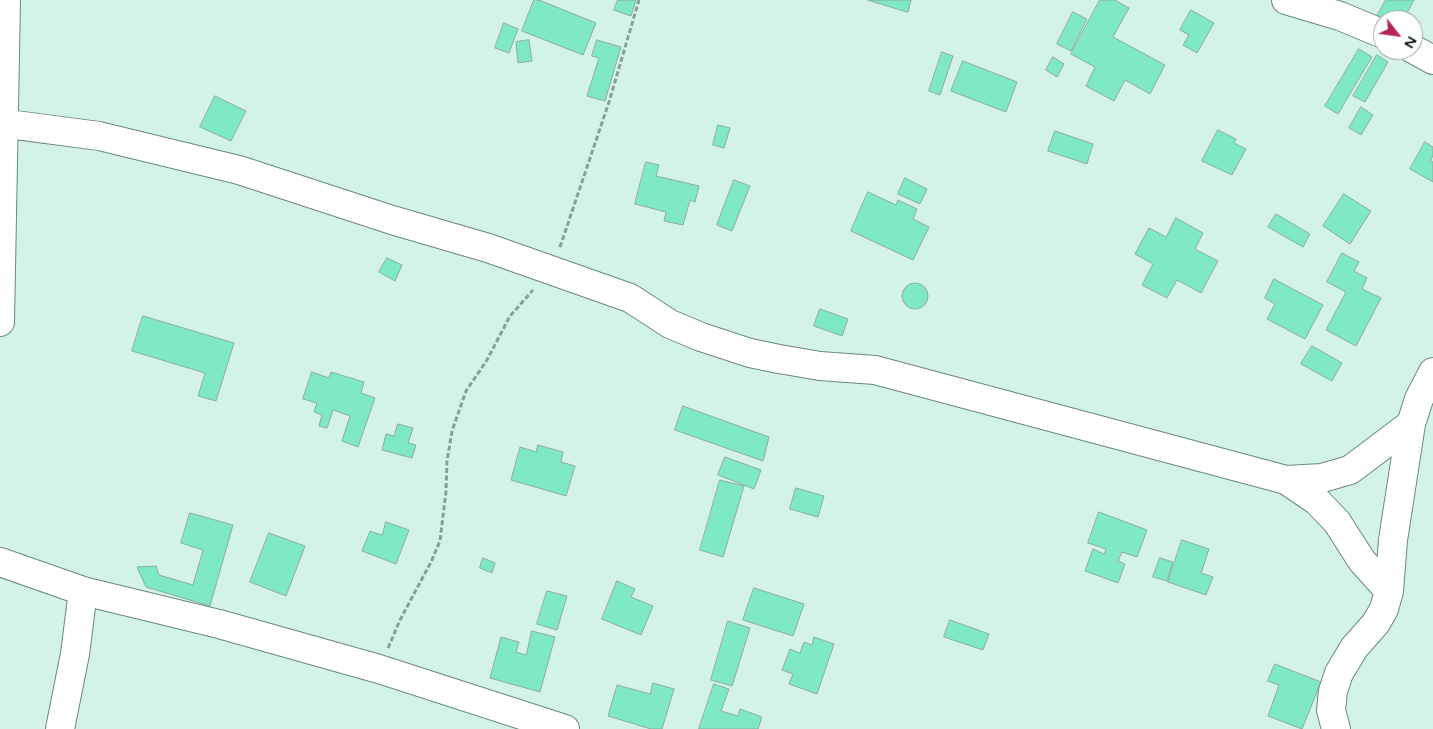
<!DOCTYPE html>
<style>
body{margin:0}
#map{position:relative;width:1433px;height:729px;overflow:hidden;background:#d3f3e6;font-family:"Varela Round",sans-serif}
canvas{display:block}
.north{position:absolute;left:1373px;top:10px;width:50px;height:50px;box-sizing:border-box;background:#fff;border:1px solid #9da2a0;border-radius:50%;rotate:120deg;font-size:14px;font-weight:700;line-height:20px;text-align:center;color:#0a1612}
.north::after{content:'';display:block;margin:auto;width:18px;height:22px;background:#b5275c;clip-path:polygon(50% 0,100% 100%,50% 72%,0 100%)}
</style>
<div id="map">
<canvas width="1433" height="729"></canvas>
<div class="north">N</div>
</div>
<script>
const g = document.querySelector('canvas').getContext('2d');
g.lineJoin = 'round';
function fill(path, color) {
  g.fillStyle = color;
  g.fill(path, 'evenodd');
}
function stroke(path, color, width, dash) {
  g.strokeStyle = color;
  g.lineWidth = width;
  g.lineCap = dash ? 'butt' : 'round';
  g.setLineDash(dash || []);
  g.stroke(path);
}
const building = new Path2D(`
 M 534,0 L 539,0 L 596,23 L 583,55 L 522,31 Z
 M 618,0 L 636,0 L 631,16 L 614,10 Z
 M 868,0 L 911,0 L 908,12 Z
 M 1100,0 L 1115,0 L 1129,8 L 1113,37 L 1165,65 L 1150,94 L 1125,80 L 1114,101 L 1086,86 L 1095,67 L 1071,54 Z
 M 1386,0 L 1414,0 L 1403,20 L 1383,20 L 1377,16 Z
 M 1191,10 L 1214,23 L 1197,53 L 1183,45 L 1189,35 L 1180,30 Z
 M 1073,12 L 1087,19 L 1071,51 L 1057,44 Z
 M 504,23 L 518,29 L 509,53 L 495,48 Z
 M 529,40 L 532,61 L 518,63 L 516,42 Z
 M 597,40 L 621,47 L 605,101 L 587,96 L 599,58 L 592,56 Z
 M 1359,49 L 1372,57 L 1338,114 L 1325,106 Z
 M 942,52 L 953,56 L 940,95 L 929,91 Z
 M 1377,55 L 1388,62 L 1365,102 L 1353,96 Z
 M 1053,57 L 1064,64 L 1057,77 L 1046,70 Z
 M 963,61 L 1017,82 L 1006,112 L 951,91 Z
 M 215,96 L 246,111 L 231,141 L 200,127 Z
 M 1361,107 L 1373,115 L 1361,135 L 1349,128 Z
 M 718,125 L 730,128 L 724,148 L 713,145 Z
 M 1218,130 L 1236,139 L 1234,143 L 1246,149 L 1232,175 L 1202,161 Z
 M 1055,131 L 1093,144 L 1087,164 L 1048,151 Z
 M 1425,142 L 1433,147 L 1433,156 L 1430,161 L 1433,162 L 1433,182 L 1410,169 Z
 M 646,162 L 659,165 L 656,176 L 699,186 L 695,202 L 690,200 L 683,225 L 664,221 L 666,212 L 635,204 Z
 M 905,178 L 927,189 L 920,204 L 898,194 Z
 M 734,180 L 750,186 L 732,231 L 717,225 Z
 M 868,192 L 896,205 L 898,200 L 917,209 L 913,219 L 929,227 L 913,260 L 851,231 Z
 M 1344,194 L 1371,211 L 1350,244 L 1323,226 Z
 M 1276,214 L 1310,234 L 1303,247 L 1268,227 Z
 M 1176,218 L 1203,233 L 1195,249 L 1218,261 L 1201,293 L 1177,280 L 1167,298 L 1142,285 L 1153,264 L 1135,254 L 1149,228 L 1166,237 Z
 M 1342,253 L 1359,262 L 1354,271 L 1367,278 L 1362,289 L 1381,298 L 1356,346 L 1326,330 L 1346,292 L 1327,282 Z
 M 387,258 L 402,265 L 395,281 L 379,272 Z
 M 1274,279 L 1323,305 L 1305,339 L 1267,319 L 1275,304 L 1265,298 Z
 M902 296a13 13 0 1 1 26 0a13 13 0 1 1-26 0Z
 M 820,309 L 848,319 L 842,336 L 814,326 Z
 M 143,316 L 234,343 L 216,401 L 198,396 L 205,373 L 132,351 Z
 M 1312,346 L 1342,363 L 1332,381 L 1301,364 Z
 M 312,372 L 329,378 L 331,372 L 364,382 L 361,393 L 375,398 L 358,447 L 342,441 L 350,416 L 333,410 L 327,428 L 319,426 L 322,415 L 314,412 L 317,403 L 303,399 Z
 M 683,406 L 769,437 L 763,461 L 675,430 Z
 M 398,424 L 413,428 L 408,443 L 416,445 L 412,458 L 382,450 L 386,434 L 394,436 Z
 M 538,445 L 563,452 L 561,462 L 575,466 L 566,496 L 511,480 L 520,447 L 536,452 Z
 M 725,457 L 761,470 L 754,489 L 718,475 Z
 M 720,480 L 744,486 L 723,557 L 700,550 Z
 M 796,488 L 824,496 L 818,517 L 790,509 Z
 M 1099,512 L 1147,530 L 1137,557 L 1122,552 L 1118,561 L 1125,564 L 1118,583 L 1085,571 L 1093,549 L 1104,554 L 1106,549 L 1088,543 Z
 M 190,513 L 233,525 L 210,606 L 146,587 L 137,567 L 156,566 L 159,575 L 193,585 L 203,550 L 181,543 Z
 M 386,522 L 409,530 L 396,564 L 362,551 L 370,531 L 382,535 Z
 M 269,533 L 305,546 L 286,596 L 250,582 Z
 M 1182,540 L 1209,549 L 1201,573 L 1213,577 L 1206,595 L 1168,582 Z
 M 483,558 L 495,563 L 492,573 L 480,568 Z
 M 1160,558 L 1173,562 L 1167,581 L 1153,577 Z
 M 617,581 L 635,589 L 631,597 L 653,606 L 641,635 L 602,619 Z
 M 754,588 L 804,604 L 793,636 L 743,620 Z
 M 547,591 L 567,596 L 557,630 L 537,624 Z
 M 950,620 L 989,634 L 983,650 L 944,637 Z
 M 728,621 L 750,628 L 732,686 L 711,680 Z
 M 532,631 L 555,637 L 540,692 L 490,678 L 501,637 L 519,642 L 516,652 L 526,655 Z
 M 814,637 L 834,644 L 817,694 L 789,684 L 793,674 L 782,670 L 790,649 L 800,653 L 804,642 L 812,645 Z
 M 1275,664 L 1321,682 L 1302,729 L 1268,716 L 1279,685 L 1268,681 Z
 M 653,683 L 674,689 L 662,729 L 651,729 L 608,716 L 617,685 L 650,694 Z
 M 714,684 L 729,689 L 721,711 L 738,716 L 740,709 L 762,717 L 758,729 L 699,729 Z`);
const path = new Path2D(`
 M 560,247 L 609,102 L 639,0
 M 388,648 L 400,620 L 431,562 L 440,541 L 446,491 L 447,461 L 452,431 L 466,391 L 487,360 L 510,316 L 533,290`);
const minor = new Path2D(`
 M 1286,0 L 1340,16 L 1383,34
 M 1413,49 L 1433,60
 M 0,123 L 99,136 L 239,170 L 392,220 L 488,248 L 630,298 L 670,324 L 701,337 L 750,353 L 779,359 L 820,366 L 875,370 L 1286,480 L 1322,478 L 1350,470 L 1411,424
 M 1286,480 L 1317,501 L 1337,522 L 1362,561 L 1389,591
 M 0,562 L 83,591 L 219,624 L 379,669 L 565,729
 M 60,729 L 75,654 L 83,591
 M 1336,729 L 1331,710 L 1333,691 L 1339,673 L 1354,648 L 1376,623 L 1384,609 L 1389,591 L 1393,540 L 1411,424 L 1419,399 L 1433,372`);
const highway = new Path2D(`
 M 0,322 L 6,0`);
fill(building, '#7fe8c5');
stroke(building, '#8daca0', 1);
stroke(minor, '#6b887d', 30);
stroke(highway, '#6b887d', 30);
stroke(path, '#87a096', 3, [5, 2.5]);
stroke(minor, '#fff', 28);
stroke(highway, '#fff', 28);
</script>
